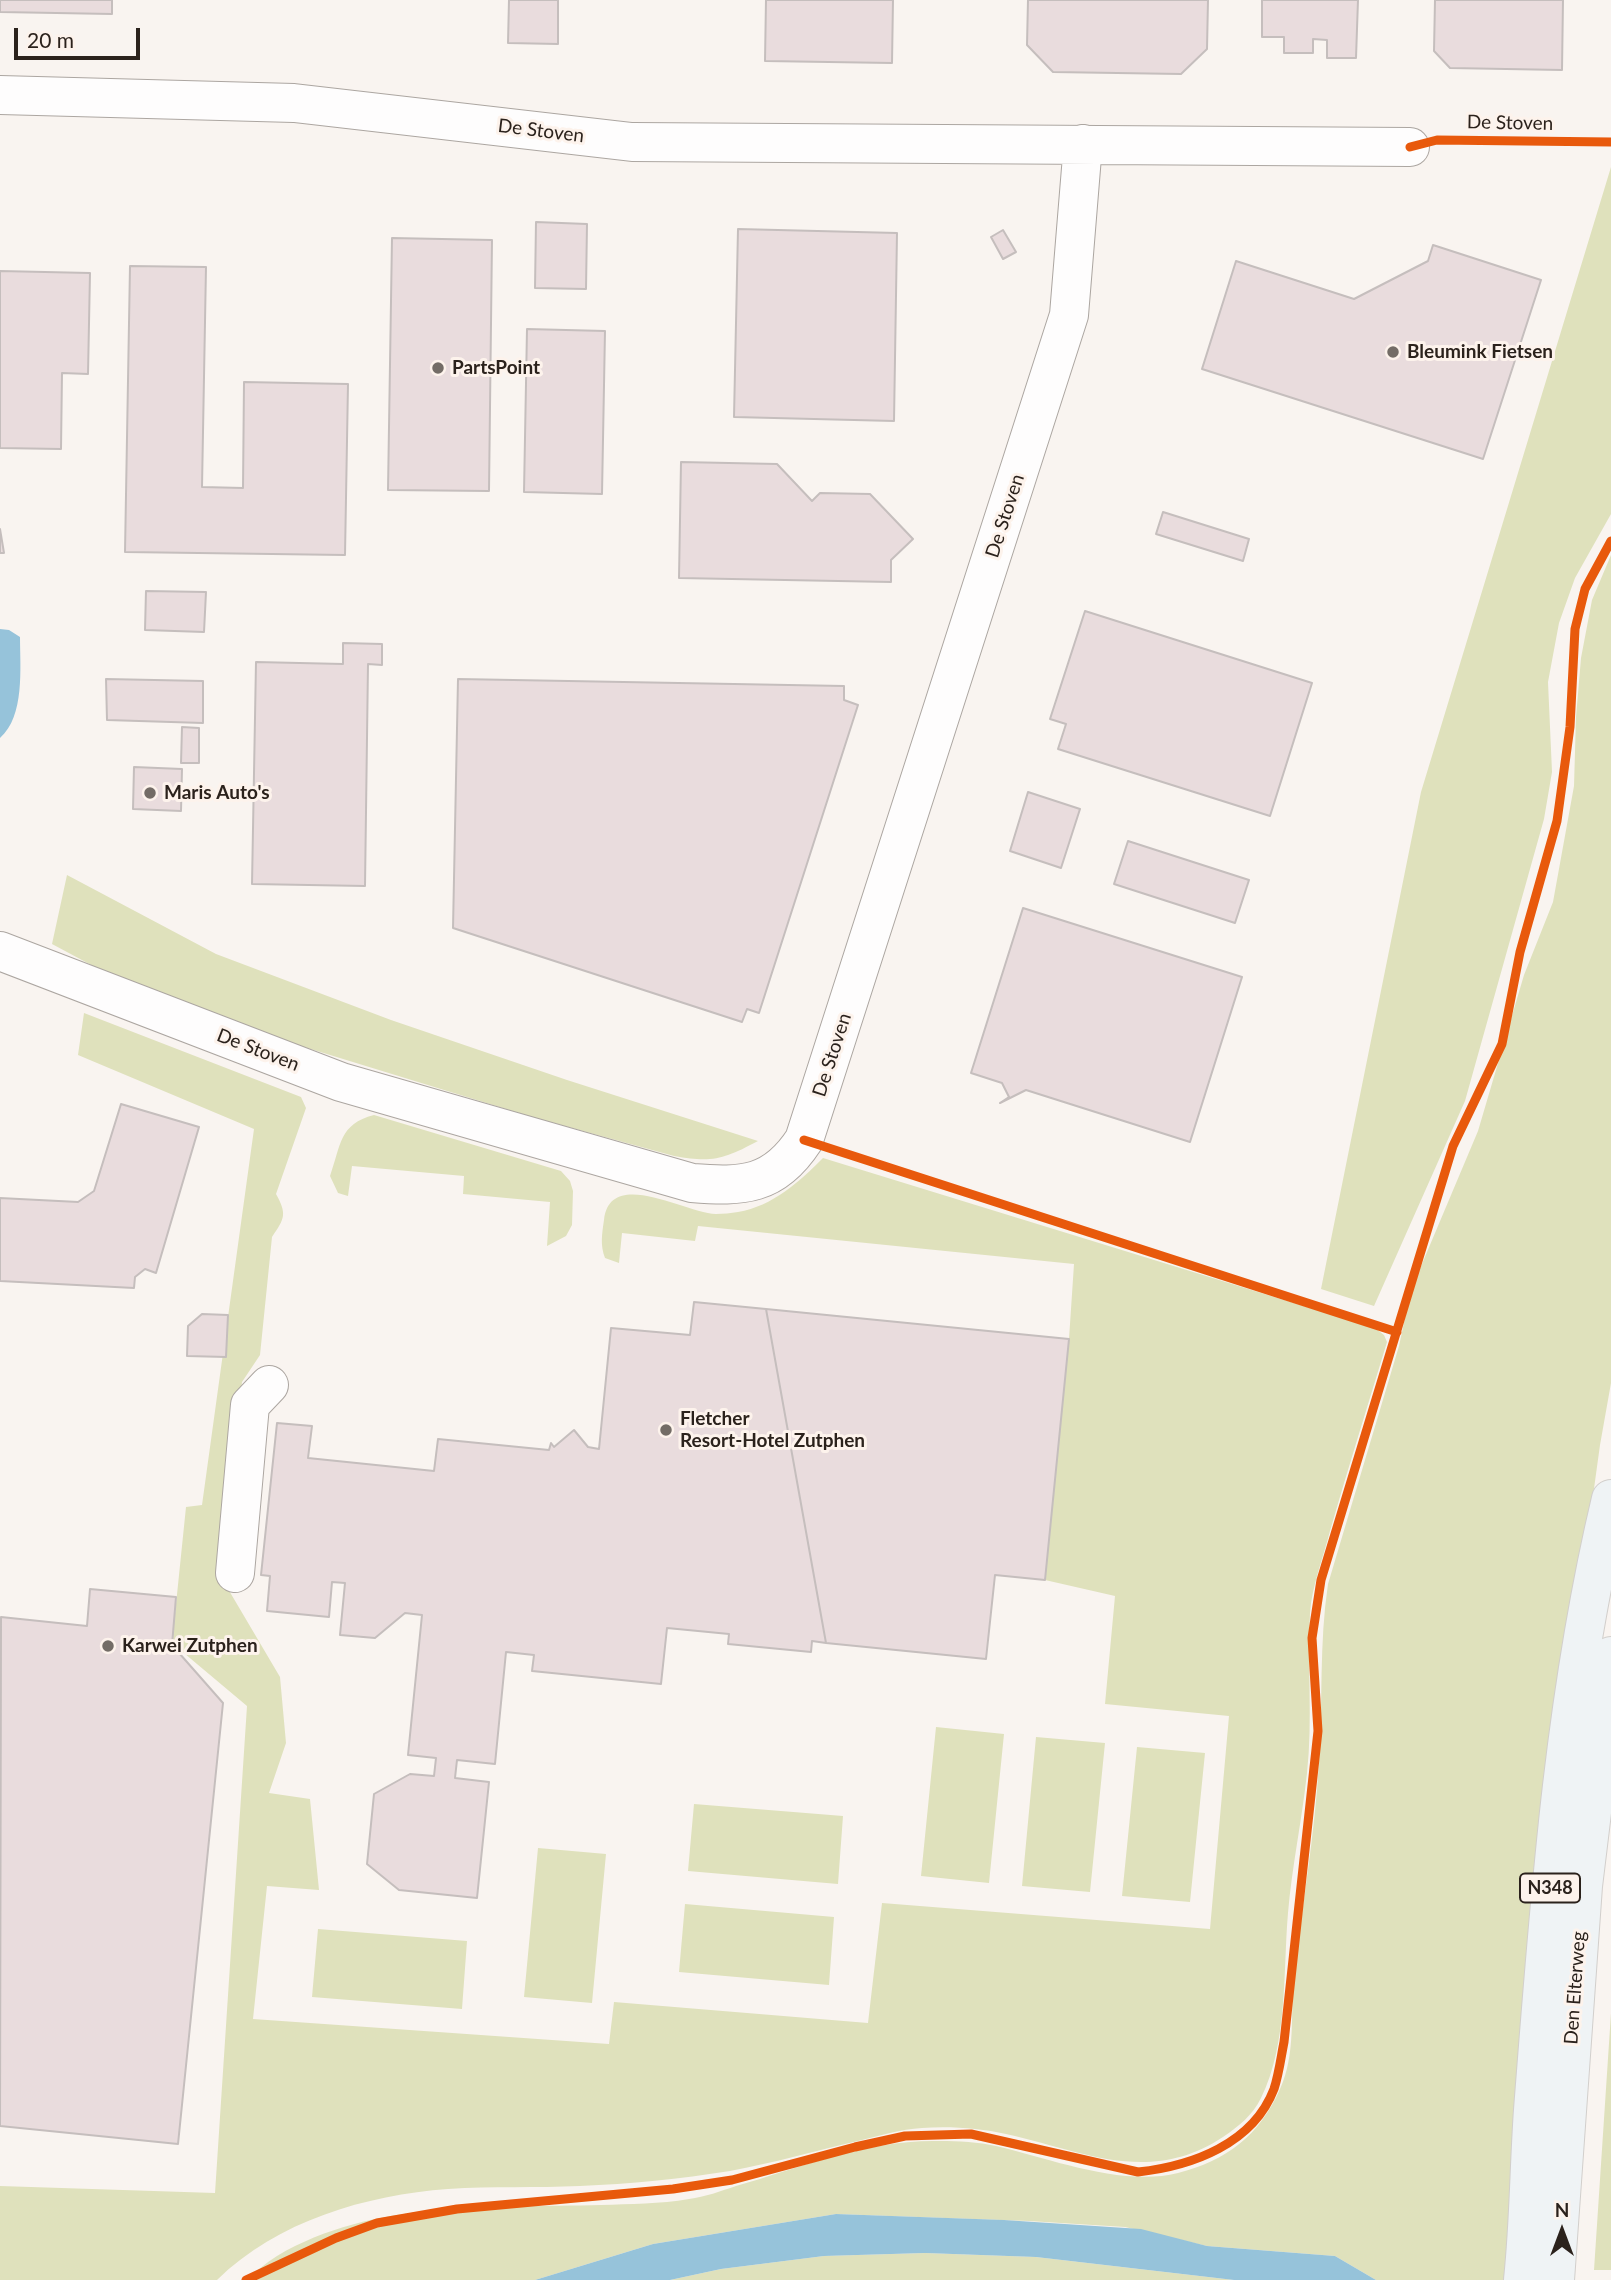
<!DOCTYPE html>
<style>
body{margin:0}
#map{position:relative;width:1611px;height:2280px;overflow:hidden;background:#f9f4f0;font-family:Lato,sans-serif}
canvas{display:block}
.north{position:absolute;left:1527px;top:2196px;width:70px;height:70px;-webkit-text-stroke:5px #fdf3ec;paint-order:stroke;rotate:0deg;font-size:19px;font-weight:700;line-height:28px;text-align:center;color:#2b221c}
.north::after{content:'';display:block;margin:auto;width:24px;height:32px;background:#2b221c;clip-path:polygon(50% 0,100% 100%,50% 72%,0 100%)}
.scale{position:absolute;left:14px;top:28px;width:126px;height:32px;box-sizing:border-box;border:4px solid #2b221c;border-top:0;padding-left:9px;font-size:21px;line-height:24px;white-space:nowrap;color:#2b221c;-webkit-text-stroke:5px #fdf3ec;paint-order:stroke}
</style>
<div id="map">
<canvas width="1611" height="2280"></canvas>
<div class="north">N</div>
<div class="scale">20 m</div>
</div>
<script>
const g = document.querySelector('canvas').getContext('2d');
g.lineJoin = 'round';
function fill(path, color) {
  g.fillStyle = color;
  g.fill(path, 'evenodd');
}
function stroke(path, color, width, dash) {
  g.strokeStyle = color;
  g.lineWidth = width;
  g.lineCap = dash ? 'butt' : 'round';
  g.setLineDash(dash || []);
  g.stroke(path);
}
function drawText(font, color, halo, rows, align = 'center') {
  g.font = font + ' Lato,sans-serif';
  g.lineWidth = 6;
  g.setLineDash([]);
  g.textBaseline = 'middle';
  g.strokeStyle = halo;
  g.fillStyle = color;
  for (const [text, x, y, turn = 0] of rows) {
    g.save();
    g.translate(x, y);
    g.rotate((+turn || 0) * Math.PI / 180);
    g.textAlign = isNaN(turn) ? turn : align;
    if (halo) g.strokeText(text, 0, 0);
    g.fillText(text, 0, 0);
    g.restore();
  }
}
const green = new Path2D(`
 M 1611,167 L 1611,514 L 1575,578 L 1559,623 L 1548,682 L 1552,772 L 1544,819 L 1465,1101 L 1374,1306 L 1321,1289 L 1421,792 Z
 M 1611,555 L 1611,1383 L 1600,1445 L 1549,1815 L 1510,2280 L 1376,2280 L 1335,2256 L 1207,2246 L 1125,2227 L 1029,2221 L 836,2214 L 653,2244 L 535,2280 L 245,2280 C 255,2272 266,2263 277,2256 C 373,2199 493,2208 601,2205 C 630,2204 660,2204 689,2199 C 705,2197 721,2191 736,2186 C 802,2167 870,2139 940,2141 C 958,2141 979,2142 996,2146 C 1051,2159 1123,2187 1178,2173 C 1226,2161 1260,2135 1280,2089 C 1296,2053 1290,2016 1294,1978 C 1302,1906 1315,1834 1319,1762 C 1323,1703 1319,1643 1328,1584 L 1399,1346 L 1411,1290 L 1478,1131 L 1524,975 L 1553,902 L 1574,786 L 1576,717 L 1581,658 L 1592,600 Z
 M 67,875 L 216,954 L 391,1020 L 567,1080 L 758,1141 C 724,1159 713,1163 674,1156 L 532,1117 L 291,1043 L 110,975 L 52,944 Z
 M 84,1013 L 301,1097 L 306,1108 L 276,1194 C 287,1214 285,1218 272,1237 L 260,1355 L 242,1382 L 221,1577 L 280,1677 L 286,1743 L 269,1793 L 310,1799 L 319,1890 L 267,1886 L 253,2019 L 609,2044 L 614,2002 L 868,2023 L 882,1903 L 1210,1929 L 1229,1716 L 1105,1704 L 1115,1596 L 1045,1580 L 1069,1339 L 1074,1264 L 698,1226 L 695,1241 L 622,1233 L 619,1263 L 605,1258 C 600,1245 602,1234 604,1220 C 610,1167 685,1213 716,1214 C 723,1214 731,1213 738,1212 C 773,1206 799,1182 823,1158 L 1375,1328 L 1384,1335 L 1387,1342 C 1368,1405 1348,1468 1330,1531 C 1323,1558 1312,1586 1310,1613 C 1307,1667 1313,1720 1307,1773 C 1302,1820 1292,1866 1288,1913 C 1283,1971 1288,2044 1261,2098 C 1252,2116 1239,2126 1223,2137 C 1149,2186 1083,2151 1006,2134 C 980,2128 949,2126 922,2128 C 901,2129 879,2136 858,2141 C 815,2151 773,2163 730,2171 C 680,2179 630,2184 580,2186 C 536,2188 492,2186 448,2189 C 366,2195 277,2221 217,2280 L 0,2280 L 0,2186 L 215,2193 L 247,1706 L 172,1643 L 186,1507 L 202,1505 L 254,1129 L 78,1055 Z
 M 374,1115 L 561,1171 L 570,1181 L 573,1191 L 572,1225 L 566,1236 L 547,1246 L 550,1202 L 463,1194 L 464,1176 L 352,1166 L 348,1196 L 338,1193 L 330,1176 C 341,1145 339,1124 374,1115 Z
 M 936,1727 L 1004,1734 L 989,1883 L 921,1876 Z
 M 1036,1737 L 1105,1743 L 1090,1892 L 1022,1886 Z
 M 1137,1747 L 1205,1753 L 1190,1902 L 1122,1896 Z
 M 694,1804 L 843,1816 L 838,1884 L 688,1871 Z
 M 538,1848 L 606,1854 L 592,2003 L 524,1997 Z
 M 685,1904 L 834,1917 L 829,1985 L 679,1972 Z
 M 318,1929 L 467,1941 L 462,2009 L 312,1997 Z
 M 1611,2013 L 1611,2270 L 1594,2270 Z
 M 925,2253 L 1036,2257 L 1234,2280 L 670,2280 L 721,2269 L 824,2256 Z`);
const water = new Path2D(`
 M 0,629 L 9,630 L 20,637 C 20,668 25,716 0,738 Z
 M 836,2214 L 1004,2220 L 1141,2229 L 1207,2246 L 1335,2256 L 1376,2280 L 1234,2280 L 1036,2257 L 925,2253 L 824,2256 L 721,2269 L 670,2280 L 535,2280 L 653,2244 Z`);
const building = new Path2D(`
 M 0,0 L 112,0 L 112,14 L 0,12 Z
 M 509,0 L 558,0 L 558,44 L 508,43 Z
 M 766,0 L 893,0 L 892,63 L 765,61 Z
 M 1028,0 L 1208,0 L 1207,49 L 1181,74 L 1053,72 L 1027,45 Z
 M 1262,0 L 1358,0 L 1356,58 L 1327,58 L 1327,40 L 1313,39 L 1313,53 L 1284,53 L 1284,37 L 1262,37 Z
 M 1435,0 L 1563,0 L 1562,70 L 1450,68 L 1434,51 Z
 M 536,222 L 587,224 L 586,289 L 535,288 Z
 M 738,229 L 897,233 L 894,421 L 734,417 Z
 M 1003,230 L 1016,252 L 1003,259 L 991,237 Z
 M 392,238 L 492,240 L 489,491 L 388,490 Z
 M 1433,245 L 1541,280 L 1483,459 L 1202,369 L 1236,261 L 1354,299 L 1428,261 Z
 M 130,266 L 206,267 L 202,487 L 243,488 L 244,382 L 348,384 L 345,555 L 125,552 Z
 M 0,271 L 90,273 L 88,374 L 62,373 L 61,449 L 0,448 Z
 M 527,329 L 605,331 L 602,494 L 524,492 Z
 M 681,462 L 777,464 L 812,501 L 820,493 L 870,494 L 913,539 L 891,560 L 891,582 L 679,578 Z
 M 1163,512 L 1249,539 L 1243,561 L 1156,534 Z
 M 0,529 L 4,553 L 0,553 Z
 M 146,591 L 206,592 L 204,632 L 145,630 Z
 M 1085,611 L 1312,683 L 1270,816 L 1058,749 L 1066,724 L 1050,719 Z
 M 343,643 L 382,644 L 382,665 L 368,664 L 365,886 L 252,884 L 256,662 L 343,664 Z
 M 106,679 L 203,681 L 203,723 L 107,720 Z
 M 458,679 L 844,686 L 844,700 L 858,705 L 759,1013 L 747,1009 L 742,1022 L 453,928 Z
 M 182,727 L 199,728 L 199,763 L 181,763 Z
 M 134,767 L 182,769 L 181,811 L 133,809 Z
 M 1028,792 L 1080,809 L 1061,868 L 1010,851 Z
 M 1128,841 L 1249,880 L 1235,923 L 1114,884 Z
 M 1023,908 L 1242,977 L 1190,1142 L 1026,1090 L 1000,1103 L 1009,1097 L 1002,1083 L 971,1073 Z
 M 121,1104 L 199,1127 L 156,1273 L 145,1269 L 135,1277 L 134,1288 L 0,1281 L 0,1198 L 78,1202 L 94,1191 Z
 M 694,1302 L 766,1309 L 826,1643 L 812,1641 L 811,1652 L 728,1644 L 729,1634 L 667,1628 L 661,1684 L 532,1671 L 534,1655 L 506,1652 L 495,1764 L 457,1760 L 455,1778 L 489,1782 L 477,1898 L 399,1890 L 367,1864 L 374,1794 L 410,1774 L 434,1776 L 436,1758 L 408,1755 L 422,1615 L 405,1613 L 375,1638 L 340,1635 L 345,1583 L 332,1582 L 329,1617 L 267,1611 L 270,1576 L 261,1575 L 277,1423 L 312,1426 L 308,1458 L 434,1471 L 438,1439 L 549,1450 L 551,1443 L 554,1447 L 574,1430 L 588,1447 L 599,1449 L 611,1328 L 690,1335 Z
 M 766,1309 L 1069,1339 L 1045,1580 L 995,1575 L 986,1659 L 826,1643 Z
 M 202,1314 L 228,1315 L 226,1357 L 187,1356 L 188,1326 Z
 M 90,1589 L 176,1597 L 172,1645 L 223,1703 L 178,2144 L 0,2126 L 1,1617 L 87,1626 Z`);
const minor = new Path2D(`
 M 0,95 L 294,103 L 632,142 L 1410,147
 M 0,951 L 341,1082 L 692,1183 C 743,1187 774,1186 804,1140 L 1069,315 L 1083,144
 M 235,1573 L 250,1405 L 269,1385`);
const major = new Path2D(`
 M 1523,2280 C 1529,2224 1529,2167 1533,2110 C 1549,1906 1563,1700 1611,1499
 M 1555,2280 L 1583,1886 L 1611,1656`);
const cycleway = new Path2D(`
 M 1410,147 L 1437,140 L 1611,142
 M 804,1140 L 1397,1332
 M 246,2280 L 336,2238 L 377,2223 L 457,2209 L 673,2189 L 732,2180 L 855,2147 L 905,2136 L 971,2134 L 1138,2172 C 1192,2166 1253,2144 1274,2089 C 1279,2074 1281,2057 1284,2042 L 1318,1731 L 1312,1638 L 1321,1580 L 1453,1146 L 1502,1044 L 1520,952 L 1557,821 L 1570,727 L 1575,629 L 1585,589 L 1611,541`);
const markers = [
 [1393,352,7,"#736c66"],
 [438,368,7,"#736c66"],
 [150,793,7,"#736c66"],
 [666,1430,7,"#736c66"],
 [108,1646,7,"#736c66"]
];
const shields = [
 [1550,1888,60]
];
const shieldNames = [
 ["N348",1550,1888]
];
const streetNames = [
 ["De Stoven",1510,123,1],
 ["De Stoven",541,131,7],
 ["De Stoven",1005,516,-72],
 ["De Stoven",258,1050,21],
 ["De Stoven",832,1055,-72],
 ["Den Elterweg",1575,1988,-86]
];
const poiNames = [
 ["Bleumink Fietsen",1407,352],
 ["PartsPoint",452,368],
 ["Maris Auto's",164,793],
 ["Fletcher",680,1419],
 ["Resort-Hotel Zutphen",680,1441],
 ["Karwei Zutphen",122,1646]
];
fill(green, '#dfe1bc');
fill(water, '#96c3da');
fill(building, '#e9dcdd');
stroke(building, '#c5bebd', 2);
stroke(minor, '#aca6a1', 40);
stroke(major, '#d2cfcc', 40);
stroke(minor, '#fefdfd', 38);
stroke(major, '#eff3f5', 38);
stroke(cycleway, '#e8590c', 9);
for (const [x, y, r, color] of markers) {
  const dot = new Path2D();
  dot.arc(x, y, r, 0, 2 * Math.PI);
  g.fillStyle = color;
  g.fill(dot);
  stroke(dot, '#fdf3ec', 2.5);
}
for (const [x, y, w] of shields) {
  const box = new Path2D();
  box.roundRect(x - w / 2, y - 14.5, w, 29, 5);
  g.fillStyle = '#fdf3ec';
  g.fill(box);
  stroke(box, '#2b221c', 2);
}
drawText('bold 18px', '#2b221c', null, shieldNames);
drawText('19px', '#2b221c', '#fdf3ec', streetNames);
drawText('bold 19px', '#2b221c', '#fdf3ec', poiNames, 'left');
</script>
